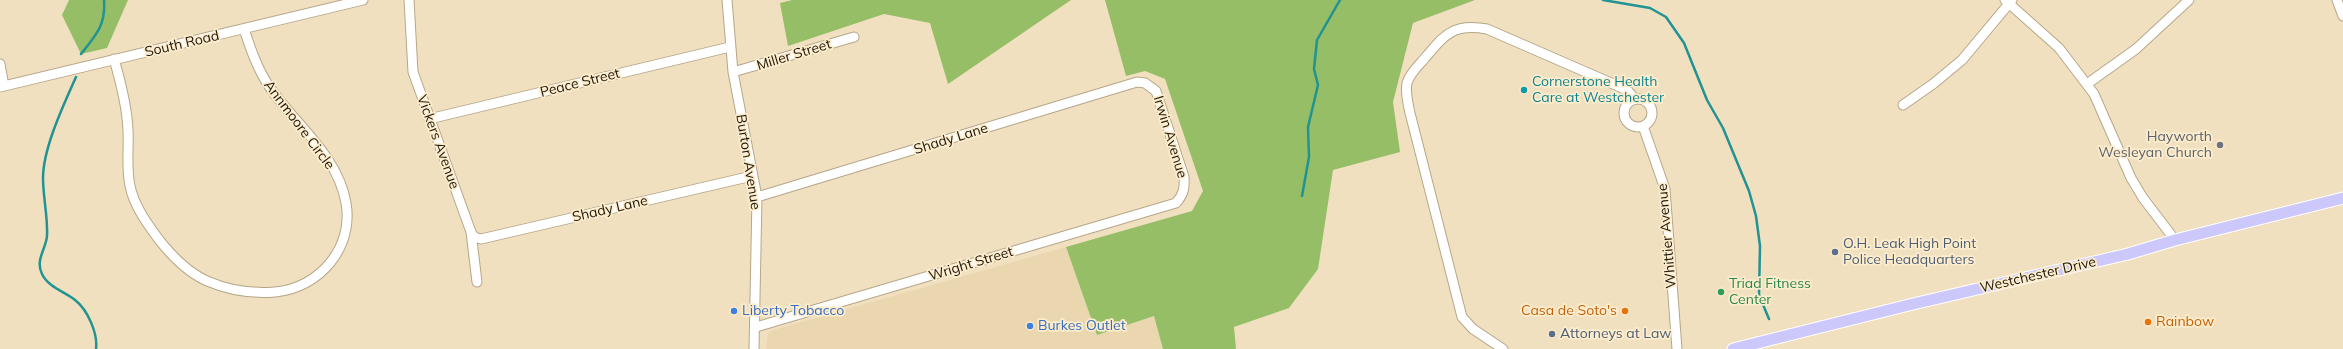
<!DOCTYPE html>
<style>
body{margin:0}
canvas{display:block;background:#f0e0c0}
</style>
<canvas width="2343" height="349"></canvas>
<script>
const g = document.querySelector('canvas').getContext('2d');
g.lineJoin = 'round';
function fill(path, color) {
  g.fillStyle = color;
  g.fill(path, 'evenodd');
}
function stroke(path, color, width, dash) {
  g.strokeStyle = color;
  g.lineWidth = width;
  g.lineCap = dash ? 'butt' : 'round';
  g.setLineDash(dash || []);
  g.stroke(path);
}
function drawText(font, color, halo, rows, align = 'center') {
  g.font = font + ' Mulish,sans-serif';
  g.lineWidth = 3.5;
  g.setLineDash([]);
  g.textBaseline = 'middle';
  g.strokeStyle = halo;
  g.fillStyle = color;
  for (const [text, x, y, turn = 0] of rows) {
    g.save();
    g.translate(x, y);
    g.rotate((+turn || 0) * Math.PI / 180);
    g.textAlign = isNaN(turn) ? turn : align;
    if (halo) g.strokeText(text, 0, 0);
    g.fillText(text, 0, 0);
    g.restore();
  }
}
const built = new Path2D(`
 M 1066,247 L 1097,335 L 1154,316 L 1163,349 L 766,349 L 768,334 L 773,330 Z`);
const forest = new Path2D(`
 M 69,0 L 128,0 L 107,48 L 81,54 L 62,15 Z
 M 792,0 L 1071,0 L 948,84 L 930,23 L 884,14 L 788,46 L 780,3 Z
 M 1105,0 L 1475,0 L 1413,23 L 1393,102 L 1400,152 L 1333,170 L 1318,269 L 1289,308 L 1234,327 L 1236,349 L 1163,349 L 1154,316 L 1097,335 L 1066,247 L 1192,211 L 1203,191 L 1165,79 L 1145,71 L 1126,76 Z`);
const stream = new Path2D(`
 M 1603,0 L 1650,8 L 1666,17 L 1684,43 L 1707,100 L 1723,128 L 1749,191 L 1756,216 L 1760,246 L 1759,295 L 1769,319
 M 81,54 C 96,35 106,25 104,0
 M 76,77 C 64,104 43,148 43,178 C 43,197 48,217 47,236 C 46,249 35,260 42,274 C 48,287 65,292 75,300 C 88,310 98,334 96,349
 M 1302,196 L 1309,157 L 1308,127 L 1318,85 L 1314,69 L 1317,40 L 1340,0`);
const minor = new Path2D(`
 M 409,0 L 413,72 L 471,232 L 477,282
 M 727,0 L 733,72 L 757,197 L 754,349
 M 2005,0 L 2059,48 L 2094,94 L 2131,178 L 2143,198 L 2175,240
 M 2337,0 L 2343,16
 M 114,59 C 121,83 127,106 128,130 C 129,149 126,168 130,186 C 134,206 148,225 160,241 C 172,256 189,273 207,281 C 228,290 252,294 275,292 C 320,288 354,247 346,203 C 338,156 297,126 271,89 C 258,71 251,50 244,29
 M 0,64 L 4,86
 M 733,72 L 854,37
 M 2087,84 L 2136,49 L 2189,0
 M 0,87 L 363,0
 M1624 113a14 14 0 1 1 28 0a14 14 0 1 1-28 0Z
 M 1903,105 L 1933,84 L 1962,60 L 2012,0
 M 429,119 L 730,47
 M 1643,126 L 1665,189 L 1677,349
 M 471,232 L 474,237 L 481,239 L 752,176
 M 756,327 L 1176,203 C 1183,195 1185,189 1184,177 L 1156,91 L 1145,83 L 1137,82 L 757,197
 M 1503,349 L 1473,329 L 1462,317 L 1410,113 C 1408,104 1405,92 1407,83 C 1410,73 1419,65 1425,58 C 1445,34 1454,23 1487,29 L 1627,90 L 1635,99`);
const major = new Path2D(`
 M 1733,349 L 1913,304 L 2128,254 L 2175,240 L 2343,198`);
const markers = [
 [1524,90,4,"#0f9aa8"],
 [2220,145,4,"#6b7280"],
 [1835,252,4,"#5c6f8a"],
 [1721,292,4,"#2e9e5b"],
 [734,311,4,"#3f7fe0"],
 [1625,311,4,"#e8710a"],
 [2148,322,4,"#e8710a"],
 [1030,326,4,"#3f7fe0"],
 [1552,334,4,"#5c6f8a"]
];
const streetNames = [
 ["South Road",182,44,-13],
 ["Miller Street",794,55,-17],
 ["Peace Street",580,83,-14],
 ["Annmoore Circle",299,125,53],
 ["Irwin Avenue",1170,137,73],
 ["Shady Lane",951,139,-17],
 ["Vickers Avenue",438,142,70],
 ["Burton Avenue",748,162,81],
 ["Shady Lane",610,209,-13],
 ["Whittier Avenue",1667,236,-95],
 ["Wright Street",971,264,-17],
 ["Westchester Drive",2038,275,-13]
];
const cultureNames = [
 ["Cornerstone Health",1532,82],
 ["Care at Westchester",1532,98]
];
const worshipNames = [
 ["Hayworth",2212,137],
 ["Wesleyan Church",2212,153]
];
const serviceNames = [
 ["O.H. Leak High Point",1843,244],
 ["Police Headquarters",1843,260],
 ["Attorneys at Law",1560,334]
];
const leisureNames = [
 ["Triad Fitness",1729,284],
 ["Center",1729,300]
];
const shopNames = [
 ["Liberty Tobacco",742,311],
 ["Burkes Outlet",1038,326]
];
const foodNames = [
 ["Casa de Soto's",1617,311],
 ["Rainbow",2156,322,"left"]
];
fill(built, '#ead7b0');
fill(forest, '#96be66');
stroke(stream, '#219392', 2.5);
stroke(minor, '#b6a789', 11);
stroke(major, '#fff', 13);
stroke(minor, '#fff', 9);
stroke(major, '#ccc8fb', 11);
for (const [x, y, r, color] of markers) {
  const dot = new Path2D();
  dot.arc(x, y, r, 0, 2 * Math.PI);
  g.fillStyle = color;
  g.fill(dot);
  stroke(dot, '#fdedcd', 1.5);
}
drawText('14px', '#1d170b', '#fdedcd', streetNames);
drawText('14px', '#0d838f', '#fdedcd', cultureNames, 'left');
drawText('14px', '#5b616d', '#fdedcd', worshipNames, 'right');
drawText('14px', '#4e5e75', '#fdedcd', serviceNames, 'left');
drawText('14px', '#27864d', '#fdedcd', leisureNames, 'left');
drawText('14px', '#366cbe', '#fdedcd', shopNames, 'left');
drawText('14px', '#c56008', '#fdedcd', foodNames, 'right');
</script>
